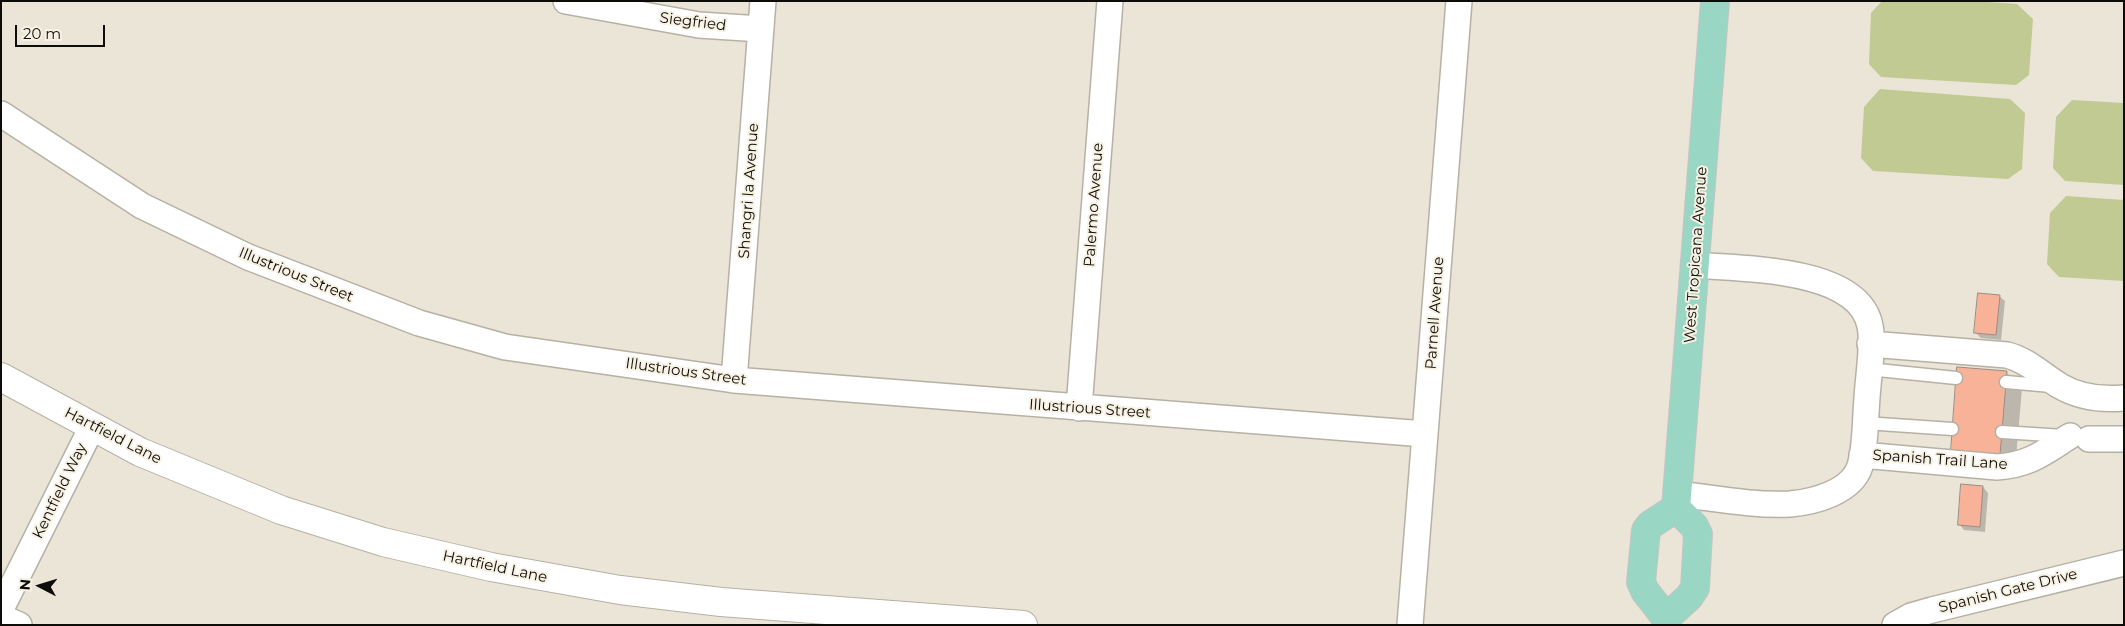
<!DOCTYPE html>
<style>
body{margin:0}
#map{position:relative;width:2125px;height:626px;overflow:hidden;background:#eae5d7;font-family:Montserrat,sans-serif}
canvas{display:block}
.frame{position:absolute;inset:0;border:2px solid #0e0c08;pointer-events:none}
.north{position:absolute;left:15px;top:561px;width:50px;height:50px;-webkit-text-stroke:4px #f8f2e4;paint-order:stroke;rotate:275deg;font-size:14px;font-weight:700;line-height:20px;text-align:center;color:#0e0c08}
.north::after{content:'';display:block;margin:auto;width:18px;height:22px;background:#0e0c08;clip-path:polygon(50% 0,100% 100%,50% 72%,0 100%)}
.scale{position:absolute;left:15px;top:25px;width:90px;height:22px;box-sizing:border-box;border:2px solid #0e0c08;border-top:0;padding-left:6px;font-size:15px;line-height:18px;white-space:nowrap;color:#0e0c08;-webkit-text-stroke:4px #f8f2e4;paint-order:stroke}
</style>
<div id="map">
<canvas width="2125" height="626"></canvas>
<div class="frame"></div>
<div class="north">N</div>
<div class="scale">20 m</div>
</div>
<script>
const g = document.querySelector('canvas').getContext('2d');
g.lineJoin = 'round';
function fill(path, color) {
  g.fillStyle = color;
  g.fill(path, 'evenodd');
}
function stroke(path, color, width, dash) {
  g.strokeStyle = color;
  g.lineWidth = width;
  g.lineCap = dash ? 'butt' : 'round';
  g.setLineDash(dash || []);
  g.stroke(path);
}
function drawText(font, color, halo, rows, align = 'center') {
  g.font = font + ' Montserrat,sans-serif';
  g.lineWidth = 4;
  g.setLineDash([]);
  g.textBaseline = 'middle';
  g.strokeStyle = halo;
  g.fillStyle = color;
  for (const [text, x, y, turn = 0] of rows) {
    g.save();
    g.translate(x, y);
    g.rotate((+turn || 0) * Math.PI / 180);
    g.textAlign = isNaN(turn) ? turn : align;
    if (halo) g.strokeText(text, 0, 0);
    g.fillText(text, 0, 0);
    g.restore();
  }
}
const green = new Path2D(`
 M 1882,1 L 1973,1 L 2017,4 L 2033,19 L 2029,75 L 2016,85 L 1881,77 L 1869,64 L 1871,13 Z
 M 1880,89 L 2010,99 L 2025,113 L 2022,169 L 2008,179 L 1873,171 L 1861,158 L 1864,107 Z
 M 2072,100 L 2124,103 L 2124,185 L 2065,181 L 2053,168 L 2056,117 Z
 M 2066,196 L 2124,200 L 2124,281 L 2059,277 L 2047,264 L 2050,213 Z`);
const shadow = new Path2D(`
 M 1999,296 L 2005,301 L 2001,340 L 1981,338 L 1976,333 Z
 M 2006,372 L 2022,388 L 2015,470 L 1968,466 Z
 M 1983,487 L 1988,493 L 1985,532 L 1964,530 L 1959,524 Z`);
const building = new Path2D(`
 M 1978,293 L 2000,295 L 1996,335 L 1974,333 Z
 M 1957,367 L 2007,371 L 2000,455 L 1951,451 Z
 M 1961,484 L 1983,486 L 1980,527 L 1958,525 Z`);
const service = new Path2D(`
 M 1868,369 L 1956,378
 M 2006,382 L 2051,386
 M 1865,423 L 1952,429
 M 2002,432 L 2064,436`);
const minor = new Path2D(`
 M 566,1 L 699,25 L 761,29
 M 1,114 L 142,206 L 248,257 L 419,323 L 505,347 L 734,380 L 1425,434
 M 1870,344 L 2007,355 C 2027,360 2042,375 2060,386 C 2079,397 2102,400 2124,398
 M 734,380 L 763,1
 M 1079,408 L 1110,1
 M 2089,439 L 2124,439
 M 1862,455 L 1997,467 C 2029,465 2043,453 2070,436
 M 1677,494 C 1713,498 1754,506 1790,504 C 1814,502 1852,492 1860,466 C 1866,445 1865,420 1867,398 C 1868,378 1874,344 1870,326 C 1859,267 1741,269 1695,265
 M 1,609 L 92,427
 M 1,617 L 19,625
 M 1410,625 L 1459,1
 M 1895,625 L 1911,616 L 1932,610 L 2124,563`);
const tertiary = new Path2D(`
 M 1,377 L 140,452 L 281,510 L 383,542 L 491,567 L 620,590 L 721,602 L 1023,625`);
const primary = new Path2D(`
 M 1676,508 L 1715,1
 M 1666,618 L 1689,597 L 1695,588 L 1698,534 L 1694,526 L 1676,508
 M 1666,625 L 1666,618 L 1645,591 L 1641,582 L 1646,530 L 1650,525 L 1676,508`);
const streetNames = [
 ["Siegfried",693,22,7],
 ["Shangri la Avenue",749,191,-86],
 ["Palermo Avenue",1094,205,-86],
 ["West Tropicana Avenue",1696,255,-86],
 ["Illustrious Street",296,275,22],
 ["Parnell Avenue",1435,313,-86],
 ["Illustrious Street",686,372,8],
 ["Illustrious Street",1090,409,4],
 ["Hartfield Lane",113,436,27],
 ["Spanish Trail Lane",1940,460,4],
 ["Kentfield Way",60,491,-64],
 ["Hartfield Lane",495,567,12],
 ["Spanish Gate Drive",2008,591,-14]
];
fill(green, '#c1ca93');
fill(shadow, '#0003');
fill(building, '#f8b298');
stroke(building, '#9a8b86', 1);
stroke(service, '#b6b1a4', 15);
stroke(minor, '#b6b1a4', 28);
stroke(tertiary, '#b6b1a4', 30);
stroke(primary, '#c5c5c4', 30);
stroke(service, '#fff', 12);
stroke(minor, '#fff', 25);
stroke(tertiary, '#fff', 28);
stroke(primary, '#9ad6c4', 28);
drawText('15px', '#0e0c08', '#f8f2e4', streetNames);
</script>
